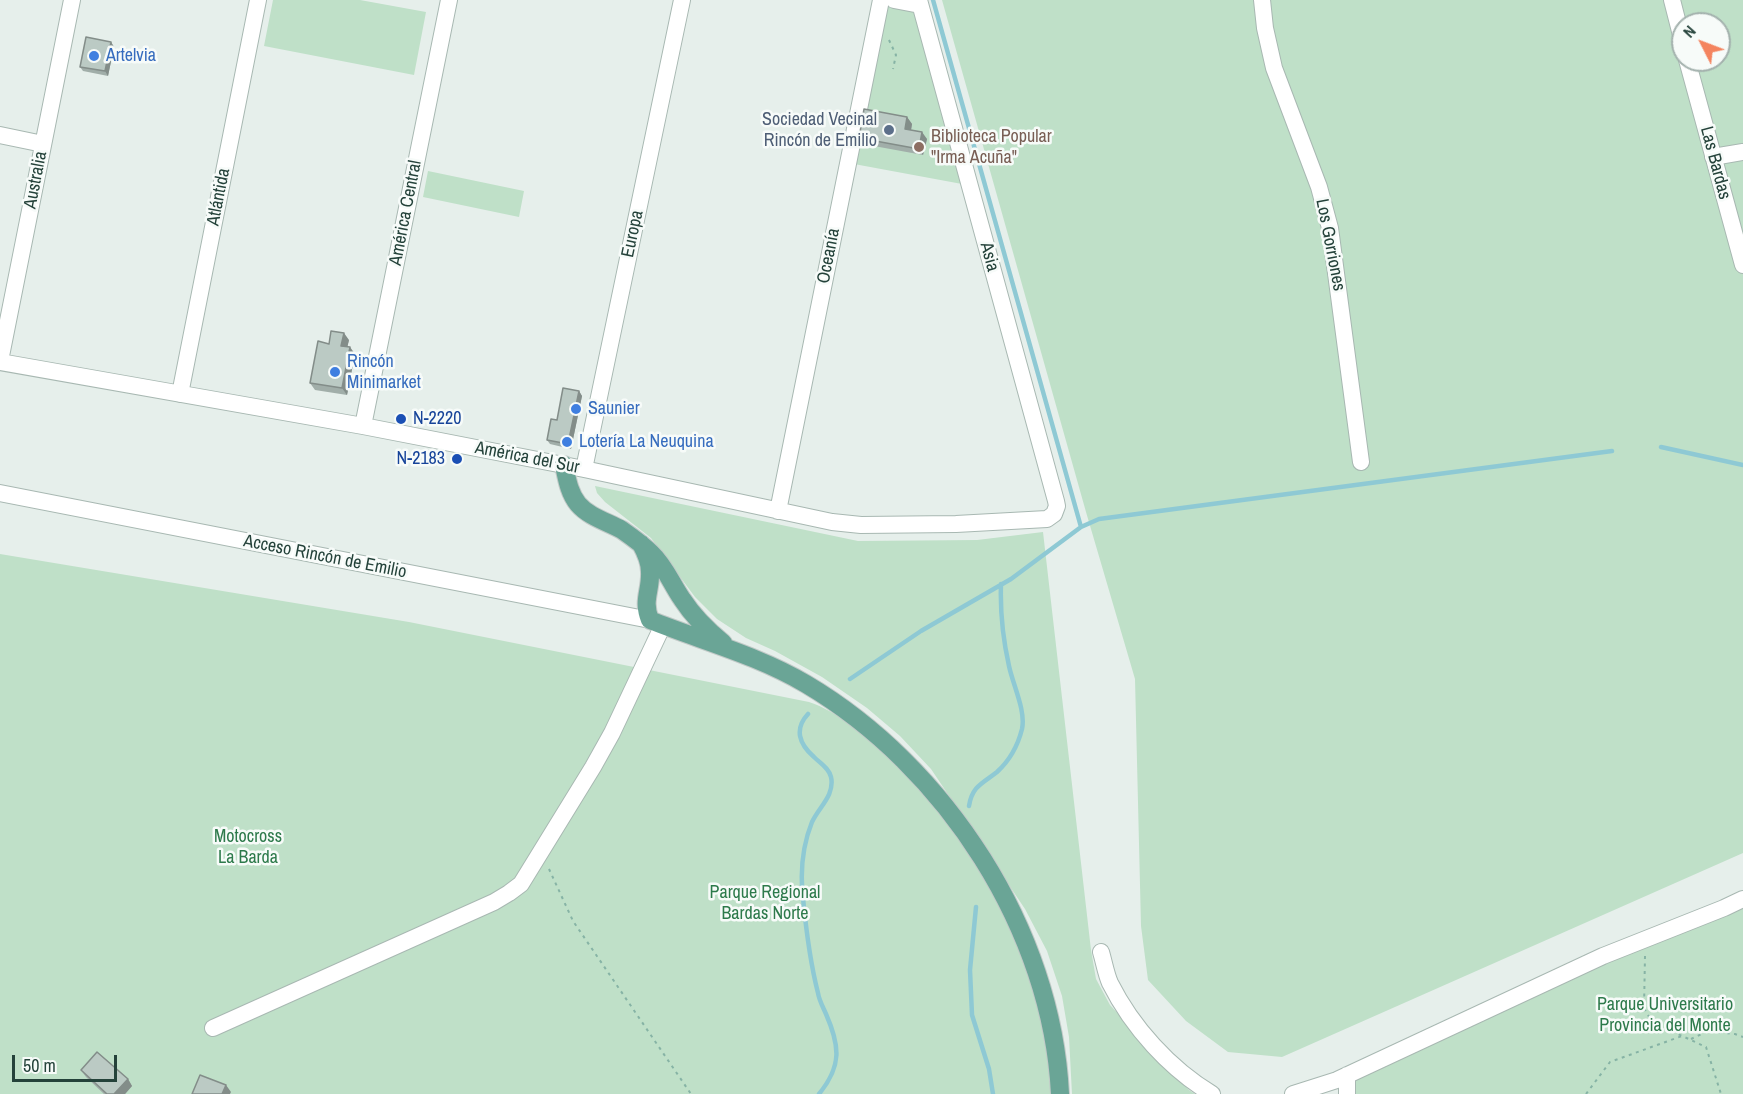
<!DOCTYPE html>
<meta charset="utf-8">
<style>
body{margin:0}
#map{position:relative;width:1743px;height:1094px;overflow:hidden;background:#e6efeb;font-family:"Archivo Narrow",sans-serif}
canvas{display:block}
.north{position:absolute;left:1671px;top:12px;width:60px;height:60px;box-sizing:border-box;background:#f7fbf9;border:2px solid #a3b1ad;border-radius:50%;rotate:312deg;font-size:16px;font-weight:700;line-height:24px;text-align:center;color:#24423a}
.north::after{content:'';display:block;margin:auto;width:21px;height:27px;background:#f4845f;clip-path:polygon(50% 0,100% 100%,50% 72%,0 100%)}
.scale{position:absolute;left:12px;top:1055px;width:105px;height:27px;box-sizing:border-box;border:3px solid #24423a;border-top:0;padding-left:8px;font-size:18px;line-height:21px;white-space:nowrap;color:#24423a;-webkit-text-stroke:4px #f7fbf9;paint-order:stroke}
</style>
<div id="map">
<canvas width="1743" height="1094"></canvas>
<div class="north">N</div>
<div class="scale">50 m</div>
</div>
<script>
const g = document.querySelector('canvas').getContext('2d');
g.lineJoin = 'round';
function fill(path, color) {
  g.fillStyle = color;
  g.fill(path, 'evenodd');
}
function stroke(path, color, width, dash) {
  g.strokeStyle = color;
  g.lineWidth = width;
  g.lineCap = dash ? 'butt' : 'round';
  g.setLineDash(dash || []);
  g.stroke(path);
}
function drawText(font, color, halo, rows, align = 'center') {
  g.font = font + ' "Archivo Narrow",sans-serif';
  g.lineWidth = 5;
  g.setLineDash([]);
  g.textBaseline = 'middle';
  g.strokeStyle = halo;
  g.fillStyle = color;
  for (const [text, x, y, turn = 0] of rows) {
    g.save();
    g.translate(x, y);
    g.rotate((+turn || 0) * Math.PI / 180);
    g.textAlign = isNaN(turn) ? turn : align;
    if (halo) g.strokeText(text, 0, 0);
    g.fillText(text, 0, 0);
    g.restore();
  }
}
const green = new Path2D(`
 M 273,0 L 360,0 L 426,12 L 414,75 L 264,46 Z
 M 942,0 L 1743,0 L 1743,853 L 1282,1057 L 1228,1052 L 1186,1021 L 1148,980 L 1141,926 L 1135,679 L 1086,512 ZM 1683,24 L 1719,24 L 1719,60 L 1683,60 Z
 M 889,5 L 916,13 L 962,184 L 854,164 L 885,8 Z
 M 428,171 L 524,191 L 519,217 L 423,197 Z
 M 595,486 L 858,541 L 977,540 L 1043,532 L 1091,950 L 1096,979 L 1110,1005 L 1189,1090 L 1195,1094 L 1072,1094 L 1069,1037 L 1062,996 L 1047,951 L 1025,909 L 931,769 L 900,736 L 867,708 L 822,677 L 775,651 L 746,638 L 717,619 L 695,597 L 651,538 L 605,502 L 597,493 Z
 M 0,554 L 409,622 L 809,702 C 839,712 864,735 887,756 C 898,767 910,777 920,788 C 994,871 1046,983 1051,1094 L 0,1094 Z
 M 1743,899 L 1743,1094 L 1347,1094 L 1347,1075 Z`);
const stream = new Path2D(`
 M 933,0 L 1081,527
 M 1661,447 L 1743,465
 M 850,679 L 921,631 L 1011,579 L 1081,527 L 1099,519 L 1612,451
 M 808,714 C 794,729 799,744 814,757 C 820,763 829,768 831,777 C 835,795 819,807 812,822 C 802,847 800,872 803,898 C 806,929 810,962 818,993 C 819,1000 823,1007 826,1014 C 840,1046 842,1066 819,1094
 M 969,806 C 972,786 983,783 997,772 C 1009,761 1018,745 1022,729 C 1026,711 1013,685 1009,666 C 1003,639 1000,612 1001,584
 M 976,907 L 970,970 L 972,1015 L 989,1069 L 993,1094`);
const path = new Path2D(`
 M 889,40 L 896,55 L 893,69
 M 549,869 L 573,921 L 691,1094
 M 1645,956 L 1644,1008 L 1652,1022 L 1706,1047 L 1721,1094
 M 1691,1039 L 1708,1031 L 1735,1034 L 1743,1037
 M 1586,1094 L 1610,1062 L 1682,1036`);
const minor = new Path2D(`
 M 894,0 L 920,5
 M 1262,0 L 1265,28 L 1274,68 L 1319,187 L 1330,228 L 1361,462
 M 1672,0 L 1683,43
 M 1687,60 L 1743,265
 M 0,135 L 43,144
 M 1713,157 L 1743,152
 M 0,361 L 72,0
 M 0,362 L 363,426 L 584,469 L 832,522 L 861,525 L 956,524 L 1047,519 L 1054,514 L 1057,506 L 1056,501 L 919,0
 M 180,394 L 258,0
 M 363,426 L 449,0
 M 584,469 L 682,0
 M 0,493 L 650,620
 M 778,511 L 881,0
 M 1101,952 C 1104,962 1106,974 1110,983 C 1132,1027 1170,1069 1212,1094
 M 213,1028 L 494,902 L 509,893 L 521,884 L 593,767 L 612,733 L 663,625
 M 1293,1094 L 1337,1080 L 1603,956 L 1724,908 L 1743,899
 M 1347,1094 L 1347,1075`);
const major = new Path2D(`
 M 564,465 C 567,479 569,493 578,504 C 589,517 608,522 622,530 C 632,537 642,544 651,553 C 665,566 671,583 682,599 C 693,616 707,630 723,643
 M 641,544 C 646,553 650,562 650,572 C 651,591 642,600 650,620 C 702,641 757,655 806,684 C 946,767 1052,930 1060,1094`);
const wall = new Path2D(`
 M 111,42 L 114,47 L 108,76 L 83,71 L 80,67 Z
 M 907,117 L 912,124 L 911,130 L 927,139 L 923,155 L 863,144 L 859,138 Z
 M 349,340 L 347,347 L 355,354 L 347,395 L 315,390 L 310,383 L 329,344 Z
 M 579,391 L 582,396 L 571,449 L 550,444 L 547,440 L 557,420 Z
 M 81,1070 L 128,1079 L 132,1086 L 125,1094 L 104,1094 L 86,1077 Z`);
const shadedWall = new Path2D(`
 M 111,42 L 114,47 L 108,76 L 105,71 Z
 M 907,117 L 912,124 L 910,136 L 905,129 Z
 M 922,132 L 927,139 L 923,155 L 919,149 Z
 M 344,333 L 349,340 L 346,353 L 341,346 Z
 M 350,347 L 355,354 L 347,395 L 342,388 Z
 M 579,391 L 582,396 L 571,449 L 568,444 Z
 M 128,1079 L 132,1086 L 125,1094 L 114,1094 Z
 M 226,1085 L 231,1092 L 230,1094 L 222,1094 Z`);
const building = new Path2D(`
 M 86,37 L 111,42 L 105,71 L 80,67 Z
 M 864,109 L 907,117 L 905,129 L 922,132 L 919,149 L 859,138 Z
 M 331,331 L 344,333 L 341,346 L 350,347 L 342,388 L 310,383 L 318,341 L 329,344 Z
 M 563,388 L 579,391 L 568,444 L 547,440 L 551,419 L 557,420 Z
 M 97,1052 L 128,1079 L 114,1094 L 107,1094 L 81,1070 Z
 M 200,1075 L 226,1085 L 222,1094 L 192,1094 Z`);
const markers = [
 [94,56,6,"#3f7fe0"],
 [889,130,6,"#5c6f8a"],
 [919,147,6,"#8d6e63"],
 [335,372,6,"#3f7fe0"],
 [576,409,6,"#3f7fe0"],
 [401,419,6,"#1a4fb4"],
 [567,442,6,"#3f7fe0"],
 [457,459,6,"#1a4fb4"]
];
const shopNames = [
 ["Artelvia",106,56],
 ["Rincón",347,362],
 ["Minimarket",347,383],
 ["Saunier",588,409],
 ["Lotería La Neuquina",579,442]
];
const serviceNames = [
 ["Sociedad Vecinal",877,120],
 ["Rincón de Emilio",877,141]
];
const educationNames = [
 ["Biblioteca Popular",931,137],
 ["\"Irma Acuña\"",931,158]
];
const streetNames = [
 ["Las Bardas",1715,163,75],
 ["Australia",36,180,-79],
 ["Atlántida",219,197,-79],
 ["América Central",406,213,-79],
 ["Europa",633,234,-78],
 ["Los Gorriones",1330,245,79],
 ["Oceanía",829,256,-79],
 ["Asia",989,257,75],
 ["América del Sur",527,458,11],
 ["Acceso Rincón de Emilio",325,557,11]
];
const transitNames = [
 ["N-2220",413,419],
 ["N-2183",445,459,"right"]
];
const parkNames = [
 ["Motocross",248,837],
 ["La Barda",248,858],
 ["Parque Regional",765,893],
 ["Bardas Norte",765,914],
 ["Parque Universitario",1665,1005],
 ["Provincia del Monte",1665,1026]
];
fill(green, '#bfe0c8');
stroke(stream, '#8ec9d4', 4.5);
stroke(minor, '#a8b8b2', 18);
stroke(major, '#c2cac8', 20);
stroke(path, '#86b3a5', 2, [3, 4.5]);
stroke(minor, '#fff', 16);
stroke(major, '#6aa596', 18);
fill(wall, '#a1aea9');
fill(shadedWall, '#838d89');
fill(building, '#bbcac4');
stroke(building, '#838d89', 1.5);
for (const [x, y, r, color] of markers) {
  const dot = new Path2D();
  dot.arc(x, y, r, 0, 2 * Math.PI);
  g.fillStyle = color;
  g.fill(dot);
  stroke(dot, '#f7fbf9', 2);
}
drawText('18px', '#366cbe', '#f7fbf9', shopNames, 'left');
drawText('18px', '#4e5e75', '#f7fbf9', serviceNames, 'right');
drawText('18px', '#785e54', '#f7fbf9', educationNames, 'left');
drawText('18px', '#24423a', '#f7fbf9', streetNames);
drawText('18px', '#164399', '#f7fbf9', transitNames, 'left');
drawText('18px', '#2d7a4b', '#f7fbf9', parkNames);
</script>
